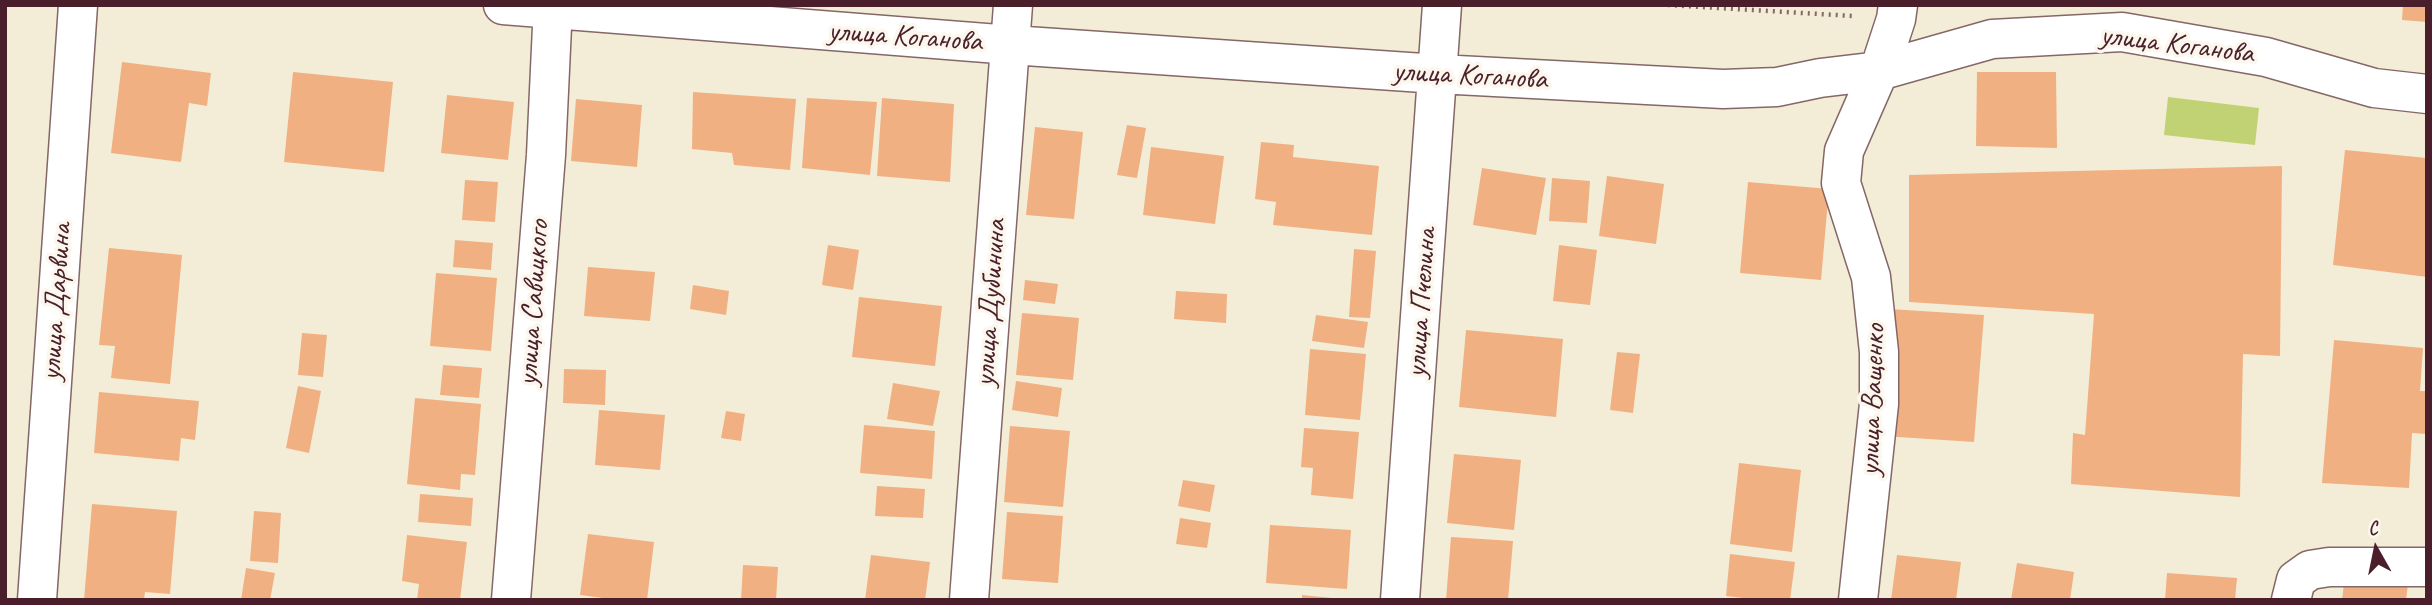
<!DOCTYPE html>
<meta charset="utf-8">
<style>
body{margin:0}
#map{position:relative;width:2432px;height:605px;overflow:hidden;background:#f3edd7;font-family:Caveat,sans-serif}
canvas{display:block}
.frame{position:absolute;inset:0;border:7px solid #4a1f2b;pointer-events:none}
.north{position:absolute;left:2341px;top:514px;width:70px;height:70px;-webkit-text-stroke:5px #fbf7ec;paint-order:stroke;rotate:351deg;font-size:19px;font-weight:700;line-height:28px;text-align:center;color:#4a1f2b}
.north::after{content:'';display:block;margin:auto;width:24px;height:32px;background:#4a1f2b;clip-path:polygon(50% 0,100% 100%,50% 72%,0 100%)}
</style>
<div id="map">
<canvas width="2432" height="605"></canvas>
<div class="frame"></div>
<div class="north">С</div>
</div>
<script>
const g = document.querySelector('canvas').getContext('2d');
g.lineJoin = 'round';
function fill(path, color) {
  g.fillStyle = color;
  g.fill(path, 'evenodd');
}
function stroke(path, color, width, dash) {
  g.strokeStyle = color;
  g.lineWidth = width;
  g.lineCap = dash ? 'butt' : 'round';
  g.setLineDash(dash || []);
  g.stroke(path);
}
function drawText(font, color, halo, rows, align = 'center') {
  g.font = font + ' Caveat,sans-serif';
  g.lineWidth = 7;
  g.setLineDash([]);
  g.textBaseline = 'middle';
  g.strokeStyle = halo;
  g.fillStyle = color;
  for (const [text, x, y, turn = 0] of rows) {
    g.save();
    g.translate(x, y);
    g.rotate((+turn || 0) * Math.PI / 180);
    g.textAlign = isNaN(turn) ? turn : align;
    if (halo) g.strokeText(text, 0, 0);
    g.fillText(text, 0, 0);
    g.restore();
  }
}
const green = new Path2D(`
 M 2168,97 L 2259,108 L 2255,145 L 2164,135 Z`);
const building = new Path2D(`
 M 2403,5 L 2427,5 L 2427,22 L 2402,20 Z
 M 122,62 L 211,73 L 207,106 L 189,103 L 181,162 L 111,153 Z
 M 293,72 L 393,82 L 384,172 L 284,162 Z
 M 1977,72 L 2056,72 L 2057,148 L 1976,146 Z
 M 693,92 L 796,99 L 790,170 L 734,165 L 732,153 L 692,149 Z
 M 447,95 L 514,102 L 508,160 L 441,153 Z
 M 807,98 L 877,102 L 870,175 L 802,168 Z
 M 882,98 L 954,104 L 950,182 L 877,176 Z
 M 576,99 L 642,105 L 637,167 L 571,161 Z
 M 1127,125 L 1146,128 L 1137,178 L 1117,175 Z
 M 1035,127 L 1083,132 L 1074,219 L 1026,215 Z
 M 1261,142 L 1294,145 L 1293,157 L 1379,166 L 1372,235 L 1273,225 L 1276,202 L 1255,199 Z
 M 1151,147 L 1224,156 L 1215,224 L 1143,215 Z
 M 2345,150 L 2427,158 L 2427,277 L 2333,265 Z
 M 2282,166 L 2280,356 L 2243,354 L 2240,497 L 2071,484 L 2073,433 L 2085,435 L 2094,314 L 1909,302 L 1909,175 Z
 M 1482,168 L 1546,178 L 1536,235 L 1473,225 Z
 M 1607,176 L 1664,184 L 1656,244 L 1599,236 Z
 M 1552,178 L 1590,181 L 1587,223 L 1549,221 Z
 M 465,180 L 498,182 L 495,222 L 462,220 Z
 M 1748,182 L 1829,189 L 1821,280 L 1740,273 Z
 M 455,240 L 493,243 L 491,270 L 453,267 Z
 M 828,245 L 859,250 L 853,290 L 822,285 Z
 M 1559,245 L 1597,250 L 1590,305 L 1553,301 Z
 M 109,248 L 182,255 L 170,384 L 111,378 L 115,346 L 99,345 Z
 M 1354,249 L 1376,251 L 1370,318 L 1349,317 Z
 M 588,267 L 655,272 L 650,321 L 584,316 Z
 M 436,273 L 497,278 L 491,351 L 430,346 Z
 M 1025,280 L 1058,284 L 1055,304 L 1023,300 Z
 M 693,285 L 729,291 L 726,315 L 690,309 Z
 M 1176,291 L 1227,294 L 1226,323 L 1174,319 Z
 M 859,297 L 942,306 L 935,366 L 852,357 Z
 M 1890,309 L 1984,315 L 1974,442 L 1883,436 Z
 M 1022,313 L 1079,318 L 1073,380 L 1016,375 Z
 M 1316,315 L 1368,322 L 1364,348 L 1312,341 Z
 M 1466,330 L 1563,339 L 1556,417 L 1459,407 Z
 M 302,333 L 327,335 L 323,377 L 298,375 Z
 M 2334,340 L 2423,348 L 2420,391 L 2427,391 L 2427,434 L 2412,433 L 2409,488 L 2322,483 Z
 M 1310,349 L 1366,354 L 1360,420 L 1305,415 Z
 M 1617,352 L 1640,354 L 1633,413 L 1610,410 Z
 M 443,365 L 482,368 L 479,398 L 440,395 Z
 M 564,369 L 606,370 L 605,405 L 563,403 Z
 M 1016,381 L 1062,388 L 1058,417 L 1012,410 Z
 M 893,383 L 940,391 L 933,426 L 887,419 Z
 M 298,386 L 321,391 L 309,453 L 286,448 Z
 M 99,392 L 199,401 L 195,440 L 181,438 L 179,461 L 94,453 Z
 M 415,398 L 481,404 L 475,475 L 461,474 L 460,490 L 407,484 Z
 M 599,410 L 665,415 L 660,470 L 595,465 Z
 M 726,411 L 745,414 L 741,441 L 721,438 Z
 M 864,425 L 935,431 L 932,479 L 860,473 Z
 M 1010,426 L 1070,431 L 1063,507 L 1004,502 Z
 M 1304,428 L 1359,432 L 1353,499 L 1311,495 L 1313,468 L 1301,467 Z
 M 1454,454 L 1521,460 L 1514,530 L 1447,523 Z
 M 1739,463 L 1801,470 L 1792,552 L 1730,544 Z
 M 1183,480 L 1215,485 L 1210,512 L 1178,506 Z
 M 877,486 L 925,489 L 923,518 L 875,516 Z
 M 420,494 L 473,498 L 471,526 L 418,522 Z
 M 92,504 L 177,511 L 170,594 L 145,592 L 144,600 L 84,600 Z
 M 254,511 L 281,513 L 278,563 L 250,561 Z
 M 1007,512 L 1063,516 L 1058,583 L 1002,579 Z
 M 1180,518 L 1211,523 L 1207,548 L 1176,544 Z
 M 1270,525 L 1351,530 L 1347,589 L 1266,583 Z
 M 588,534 L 654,542 L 647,600 L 618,600 L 580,595 Z
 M 407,535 L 467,542 L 460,600 L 417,600 L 419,584 L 402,581 Z
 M 1451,537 L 1513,541 L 1508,600 L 1446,600 Z
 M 1730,554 L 1795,562 L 1790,600 L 1760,600 L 1726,596 Z
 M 871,555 L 930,562 L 925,600 L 865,600 Z
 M 1897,555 L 1961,562 L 1956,600 L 1891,600 Z
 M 2017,563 L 2074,572 L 2070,600 L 2011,600 Z
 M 743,565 L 778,567 L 776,600 L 741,600 Z
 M 246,568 L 275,573 L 270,600 L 241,600 Z
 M 2167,573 L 2237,578 L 2235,600 L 2165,600 Z
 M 2345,576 L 2408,584 L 2406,600 L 2342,600 Z
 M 1302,595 L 1332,598 L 1332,600 L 1302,600 Z`);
const path = new Path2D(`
 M 1668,5 L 1853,16`);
const minor = new Path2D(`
 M 503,5 L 1011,45 L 1438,74 L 1723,89 L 1777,87 L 1820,78 L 1879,71 L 1992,39 L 2122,32 L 2266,57 L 2374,88 L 2427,94
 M 37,600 L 78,5
 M 511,600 L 546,155 L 553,5
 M 969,600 L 1013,5
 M 1400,600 L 1442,5
 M 1858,600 L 1879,404 L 1879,352 L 1871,277 L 1841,183 L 1844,151 L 1879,71 L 1896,19 L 1898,5
 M 2291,600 L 2296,580 L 2310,570 L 2329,567 L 2427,567`);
const streetNames = [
 ["улица Коганова",905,37,4],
 ["улица Коганова",2177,45,7],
 ["улица Коганова",1470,76,3],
 ["улица Дарвина",57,302,-86],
 ["улица Савицкого",534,303,-86],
 ["улица Дубинина",991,303,-86],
 ["улица Пчелина",1422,303,-86],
 ["улица Ващенко",1873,400,-88]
];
fill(green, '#c1d274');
fill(building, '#f0b082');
stroke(minor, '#856767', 41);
stroke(path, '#856767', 4.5, [2, 5]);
stroke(minor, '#fff', 38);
drawText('30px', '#4a1f2b', '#fbf7ec', streetNames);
</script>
